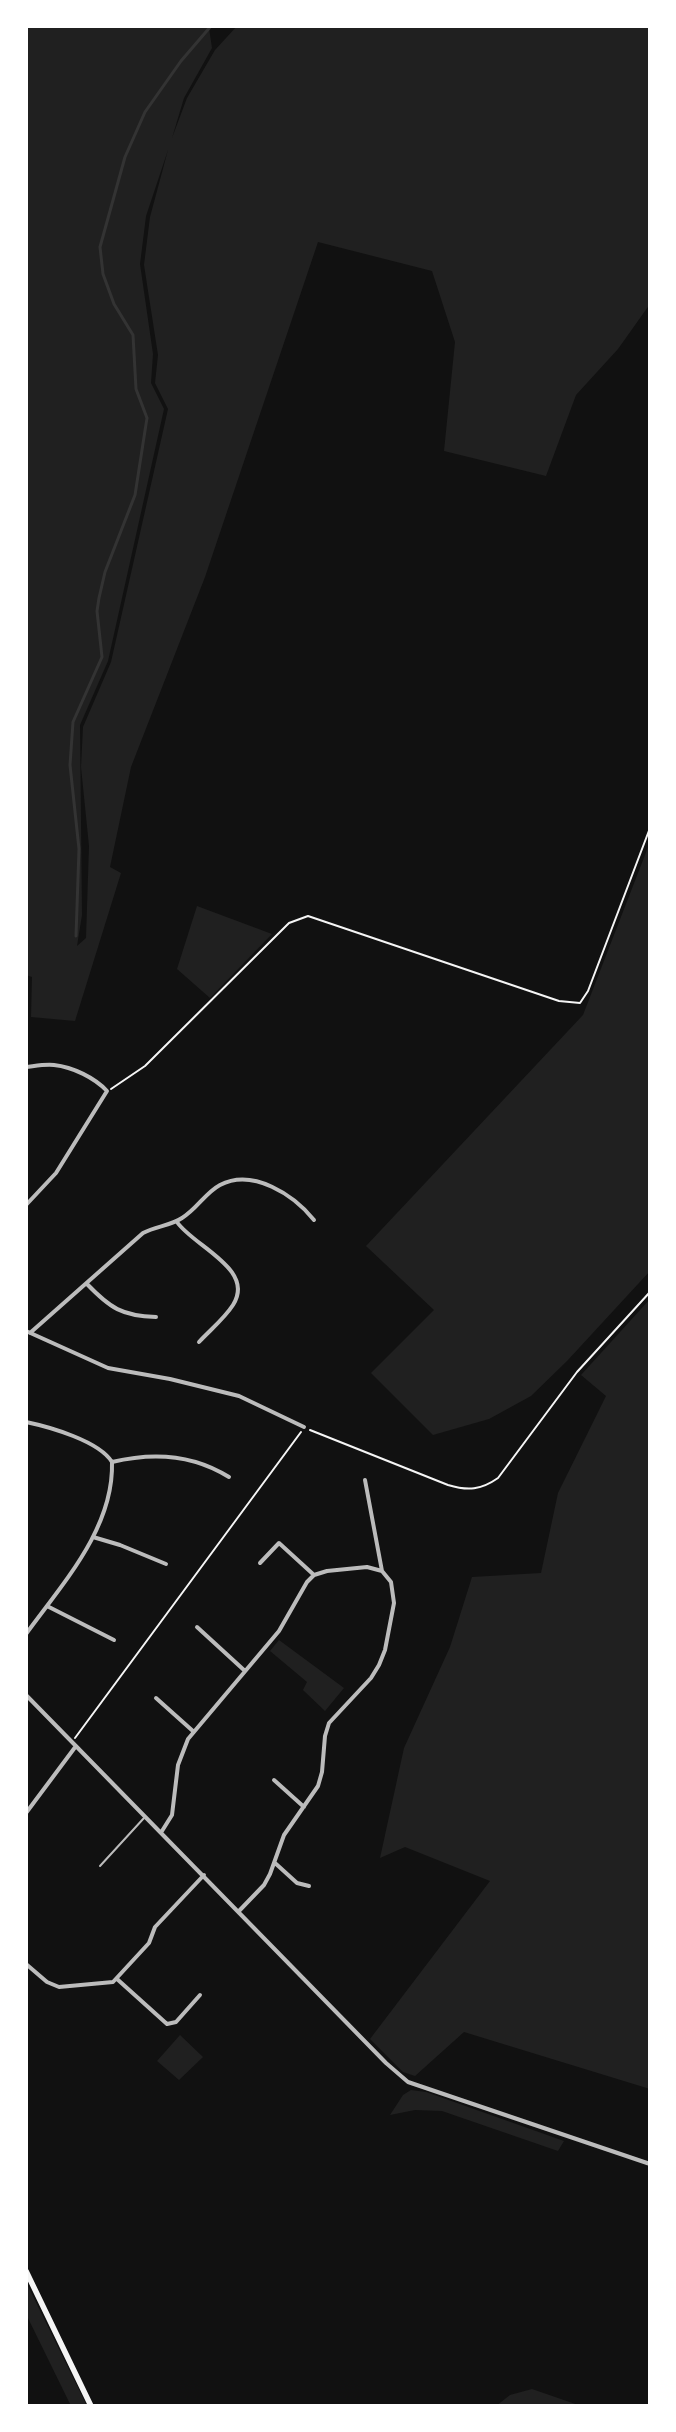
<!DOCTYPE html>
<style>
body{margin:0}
#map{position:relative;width:676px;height:2432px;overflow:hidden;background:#111;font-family:"Public Sans",sans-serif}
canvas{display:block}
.frame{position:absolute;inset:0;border:28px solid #fff;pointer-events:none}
</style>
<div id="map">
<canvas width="676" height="2432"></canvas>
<div class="frame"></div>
</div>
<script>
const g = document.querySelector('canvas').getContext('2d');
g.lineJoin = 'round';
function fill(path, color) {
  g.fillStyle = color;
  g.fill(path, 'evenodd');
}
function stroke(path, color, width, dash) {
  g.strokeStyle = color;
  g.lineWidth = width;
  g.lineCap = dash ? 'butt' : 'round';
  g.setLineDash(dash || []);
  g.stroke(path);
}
const green = new Path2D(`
 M 26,26 L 209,28 L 212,48 L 184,98 L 172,138 L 187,98 L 215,50 L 237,26 L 650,26 L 650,304 L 618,349 L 576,395 L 546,476 L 444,451 L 455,342 L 432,271 L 318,242 L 205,577 L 131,767 L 110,867 L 121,873 L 75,1021 L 31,1017 L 32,977 L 26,975 ZM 168,150 L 150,217 L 144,265 L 158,355 L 155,383 L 168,409 L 111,662 L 83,727 L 81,767 L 89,846 L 86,938 L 77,946 L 82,915 L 80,725 L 108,661 L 164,409 L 151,383 L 153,354 L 140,264 L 146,216 Z
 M 650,842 L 650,1271 L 567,1361 L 531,1396 L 489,1419 L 433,1435 L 371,1373 L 434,1310 L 366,1246 L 583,1015 Z
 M 197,906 L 272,934 L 210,998 L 177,969 Z
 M 650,1299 L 650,2089 L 464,2032 L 415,2076 L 403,2072 L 370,2039 L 490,1881 L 405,1847 L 380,1858 L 404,1748 L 450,1647 L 472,1577 L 541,1573 L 558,1493 L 606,1396 L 581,1375 Z
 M 279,1640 L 344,1688 L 325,1711 L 303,1690 L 307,1682 L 270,1651 Z
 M 180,2035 L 203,2057 L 179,2080 L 157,2061 Z
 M 411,2090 L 426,2092 L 564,2141 L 558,2151 L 442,2111 L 415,2110 L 390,2115 L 403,2095 Z
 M 26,2282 L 87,2406 L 71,2406 L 26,2314 Z
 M 532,2389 L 581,2406 L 496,2406 L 510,2395 Z`);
const stream = new Path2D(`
 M 76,936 L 79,849 L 70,765 L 73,722 L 102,657 L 97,611 L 99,598 L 105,572 L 135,495 L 147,418 L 136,389 L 133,335 L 114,304 L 103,274 L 100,247 L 125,157 L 145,112 L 181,61 L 211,26`);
const path = new Path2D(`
 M 111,1089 L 145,1066 L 289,923 L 308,916 L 559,1001 L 580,1003 L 588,991 L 650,828
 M 310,1430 L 448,1485 C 468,1491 481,1490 498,1478 L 577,1372 L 650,1292
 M 75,1738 L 301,1432`);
const service = new Path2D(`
 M 100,1866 L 144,1818`);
const minor = new Path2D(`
 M 26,1067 C 35,1066 45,1064 54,1065 C 73,1067 95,1078 107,1091 L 56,1173 L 26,1205
 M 177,1222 C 193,1246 256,1269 233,1305 C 224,1319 210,1330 199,1342
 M 87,1284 C 110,1308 122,1316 156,1317
 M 26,1331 L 108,1368 L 170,1379 L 239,1396 L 304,1427
 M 30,1333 L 143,1233 C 156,1226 170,1226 182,1218 C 197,1209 205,1193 220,1185 C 253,1168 294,1195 314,1220
 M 26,1422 C 50,1427 99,1441 112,1462 C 114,1528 63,1583 26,1634
 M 112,1462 C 153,1452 194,1455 229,1477
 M 365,1480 L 382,1571
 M 93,1537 L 120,1545 L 166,1564
 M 260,1563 L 279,1543 L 314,1575
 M 47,1606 L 114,1640
 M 197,1627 L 245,1671
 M 26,1695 L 386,2063 L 408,2082 L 650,2164
 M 156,1698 L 194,1732
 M 274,1780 L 304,1807
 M 26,1813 L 76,1746
 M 162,1831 L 172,1815 L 178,1765 L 188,1739 L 279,1631 L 307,1582 L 314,1575 L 327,1571 L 367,1567 L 382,1571 L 391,1582 L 394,1603 L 385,1650 L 379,1665 L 371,1678 L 329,1723 L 325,1736 L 322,1772 L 318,1786 L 284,1835 L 270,1874 L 264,1885 L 239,1911
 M 275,1863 L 297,1883 L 309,1886
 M 26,1964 L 47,1982 L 59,1987 L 113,1982 L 149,1943 L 155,1927 L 204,1875
 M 117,1979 L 167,2024 L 176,2022 L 200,1995`);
const secondary = new Path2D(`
 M 26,2271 L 91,2406`);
fill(green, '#202020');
stroke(stream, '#333', 3);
stroke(path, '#f5f5f5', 2);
stroke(service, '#bcbcbc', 2);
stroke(minor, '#bcbcbc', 4);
stroke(secondary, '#f5f5f5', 5.5);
</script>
